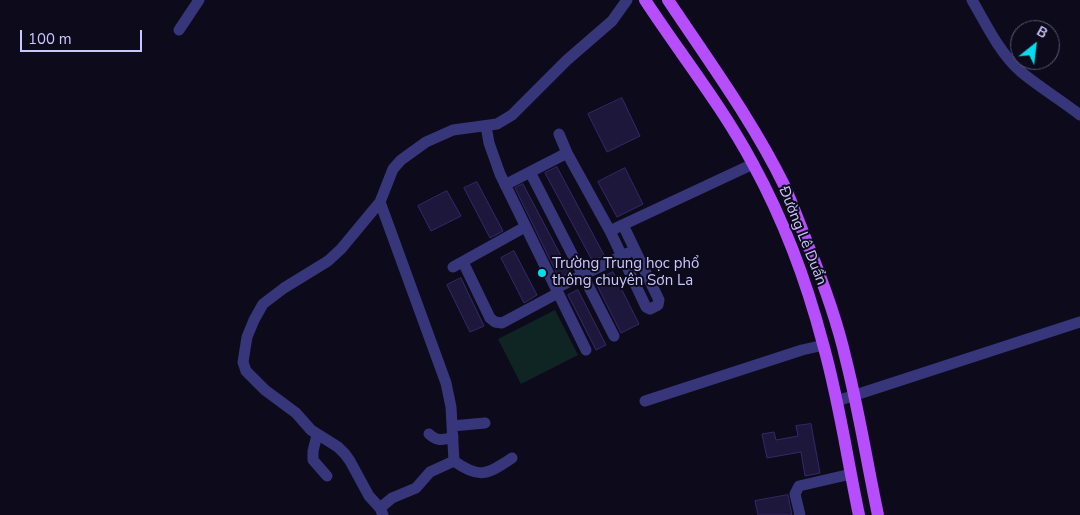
<!DOCTYPE html>
<meta charset="utf-8">
<style>
body{margin:0}
#map{position:relative;width:1080px;height:515px;overflow:hidden;background:#0d0b1b;font-family:"Nunito Sans",sans-serif}
canvas{display:block}
.north{position:absolute;left:1010px;top:20px;width:50px;height:50px;box-sizing:border-box;background:#0d0b1b;border:1px solid #595676;border-radius:50%;rotate:29deg;font-size:14px;font-weight:700;line-height:20px;text-align:center;color:#cac6fe}
.north::after{content:'';display:block;margin:auto;width:18px;height:22px;background:#03dded;clip-path:polygon(50% 0,100% 100%,50% 72%,0 100%)}
.scale{position:absolute;left:20px;top:30px;width:122px;height:22px;box-sizing:border-box;border:2px solid #cac6fe;border-top:0;padding-left:6px;font-size:15px;line-height:18px;white-space:nowrap;color:#cac6fe;-webkit-text-stroke:4px #0d0b1b;paint-order:stroke}
</style>
<div id="map">
<canvas width="1080" height="515"></canvas>
<div class="north">B</div>
<div class="scale">100 m</div>
</div>
<script>
const g = document.querySelector('canvas').getContext('2d');
g.lineJoin = 'round';
function fill(path, color) {
  g.fillStyle = color;
  g.fill(path, 'evenodd');
}
function stroke(path, color, width, dash) {
  g.strokeStyle = color;
  g.lineWidth = width;
  g.lineCap = dash ? 'butt' : 'round';
  g.setLineDash(dash || []);
  g.stroke(path);
}
function drawText(font, color, halo, rows, align = 'center') {
  g.font = font + ' "Nunito Sans",sans-serif';
  g.lineWidth = 4;
  g.setLineDash([]);
  g.textBaseline = 'middle';
  g.strokeStyle = halo;
  g.fillStyle = color;
  for (const [text, x, y, turn = 0] of rows) {
    g.save();
    g.translate(x, y);
    g.rotate((+turn || 0) * Math.PI / 180);
    g.textAlign = isNaN(turn) ? turn : align;
    if (halo) g.strokeText(text, 0, 0);
    g.fillText(text, 0, 0);
    g.restore();
  }
}
const green = new Path2D(`
 M 555,310 L 578,355 L 521,384 L 498,339 Z`);
const building = new Path2D(`
 M 622,98 L 640,136 L 607,152 L 588,114 Z
 M 557,167 L 604,255 L 593,262 L 545,173 Z
 M 625,168 L 643,204 L 617,217 L 598,182 Z
 M 477,182 L 503,231 L 490,238 L 464,188 Z
 M 523,184 L 570,273 L 559,278 L 515,188 Z
 M 447,191 L 461,216 L 431,231 L 418,206 Z
 M 514,251 L 537,295 L 524,303 L 501,258 Z
 M 613,272 L 639,324 L 621,333 L 595,281 Z
 M 461,278 L 484,326 L 470,332 L 447,285 Z
 M 578,290 L 606,345 L 596,350 L 568,295 Z
 M 811,424 L 820,473 L 805,476 L 801,452 L 767,458 L 762,434 L 774,432 L 776,440 L 798,436 L 796,426 Z
 M 788,495 L 792,515 L 758,515 L 755,501 Z`);
const minor = new Path2D(`
 M 972,0 C 986,24 999,52 1020,71 C 1039,87 1061,100 1080,115
 M 179,30 L 199,0
 M 486,126 L 489,143 L 500,174 L 586,350
 M 559,134 L 567,153 L 610,231 L 646,307 L 650,309 L 658,305 L 659,300 L 623,225
 M 567,153 L 530,172 L 614,336
 M 505,185 L 530,172
 M 380,202 L 446,383 L 451,407 L 454,461
 M 616,228 L 753,164
 M 463,262 L 490,318 L 495,322 L 502,323 L 558,293
 M 453,267 L 525,227
 M 556,288 L 628,253
 M 645,401 L 802,350 L 824,345
 M 837,401 L 1080,322
 M 452,426 L 485,423
 M 429,434 C 438,442 442,440 453,437
 M 317,435 L 313,451 L 313,460 L 327,476
 M 454,461 C 479,479 487,475 512,458
 M 380,508 L 392,498 L 416,488 L 430,472 L 454,461
 M 383,515 L 380,508 L 369,496 L 350,461 L 345,454 L 338,447 L 311,430 L 296,413 L 265,390 L 246,371 L 243,362 L 247,337 L 254,320 L 263,304 L 284,288 L 328,261 L 341,249 L 380,202 L 393,169 L 401,160 L 426,142 L 453,130 L 497,124 L 512,115 L 567,60 L 612,21 L 627,0
 M 800,515 L 795,494 L 799,486 L 851,474`);
const major = new Path2D(`
 M 645,0 C 681,55 722,106 753,164 C 784,221 807,283 823,344 C 839,400 847,458 859,515
 M 668,0 C 708,60 752,120 784,185 C 793,205 800,225 808,245 C 823,282 837,320 846,360 C 859,411 867,463 878,515`);
const markers = [
 [542,273,5,"#03dded"]
];
const streetNames = [
 ["Đường Lê Duẩn",802,236,68]
];
const poiNames = [
 ["Trường Trung học phổ",552,264],
 ["thông chuyên Sơn La",552,281]
];
fill(green, '#0e2523');
fill(building, '#1e173c');
stroke(building, '#342968', 1);
stroke(minor, '#37367a', 11);
stroke(major, '#b64efd', 12);
for (const [x, y, r, color] of markers) {
  const dot = new Path2D();
  dot.arc(x, y, r, 0, 2 * Math.PI);
  g.fillStyle = color;
  g.fill(dot);
  stroke(dot, '#0d0b1b', 2);
}
drawText('15px', '#cac6fe', '#0d0b1b', streetNames);
drawText('15px', '#cac6fe', '#0d0b1b', poiNames, 'left');
</script>
